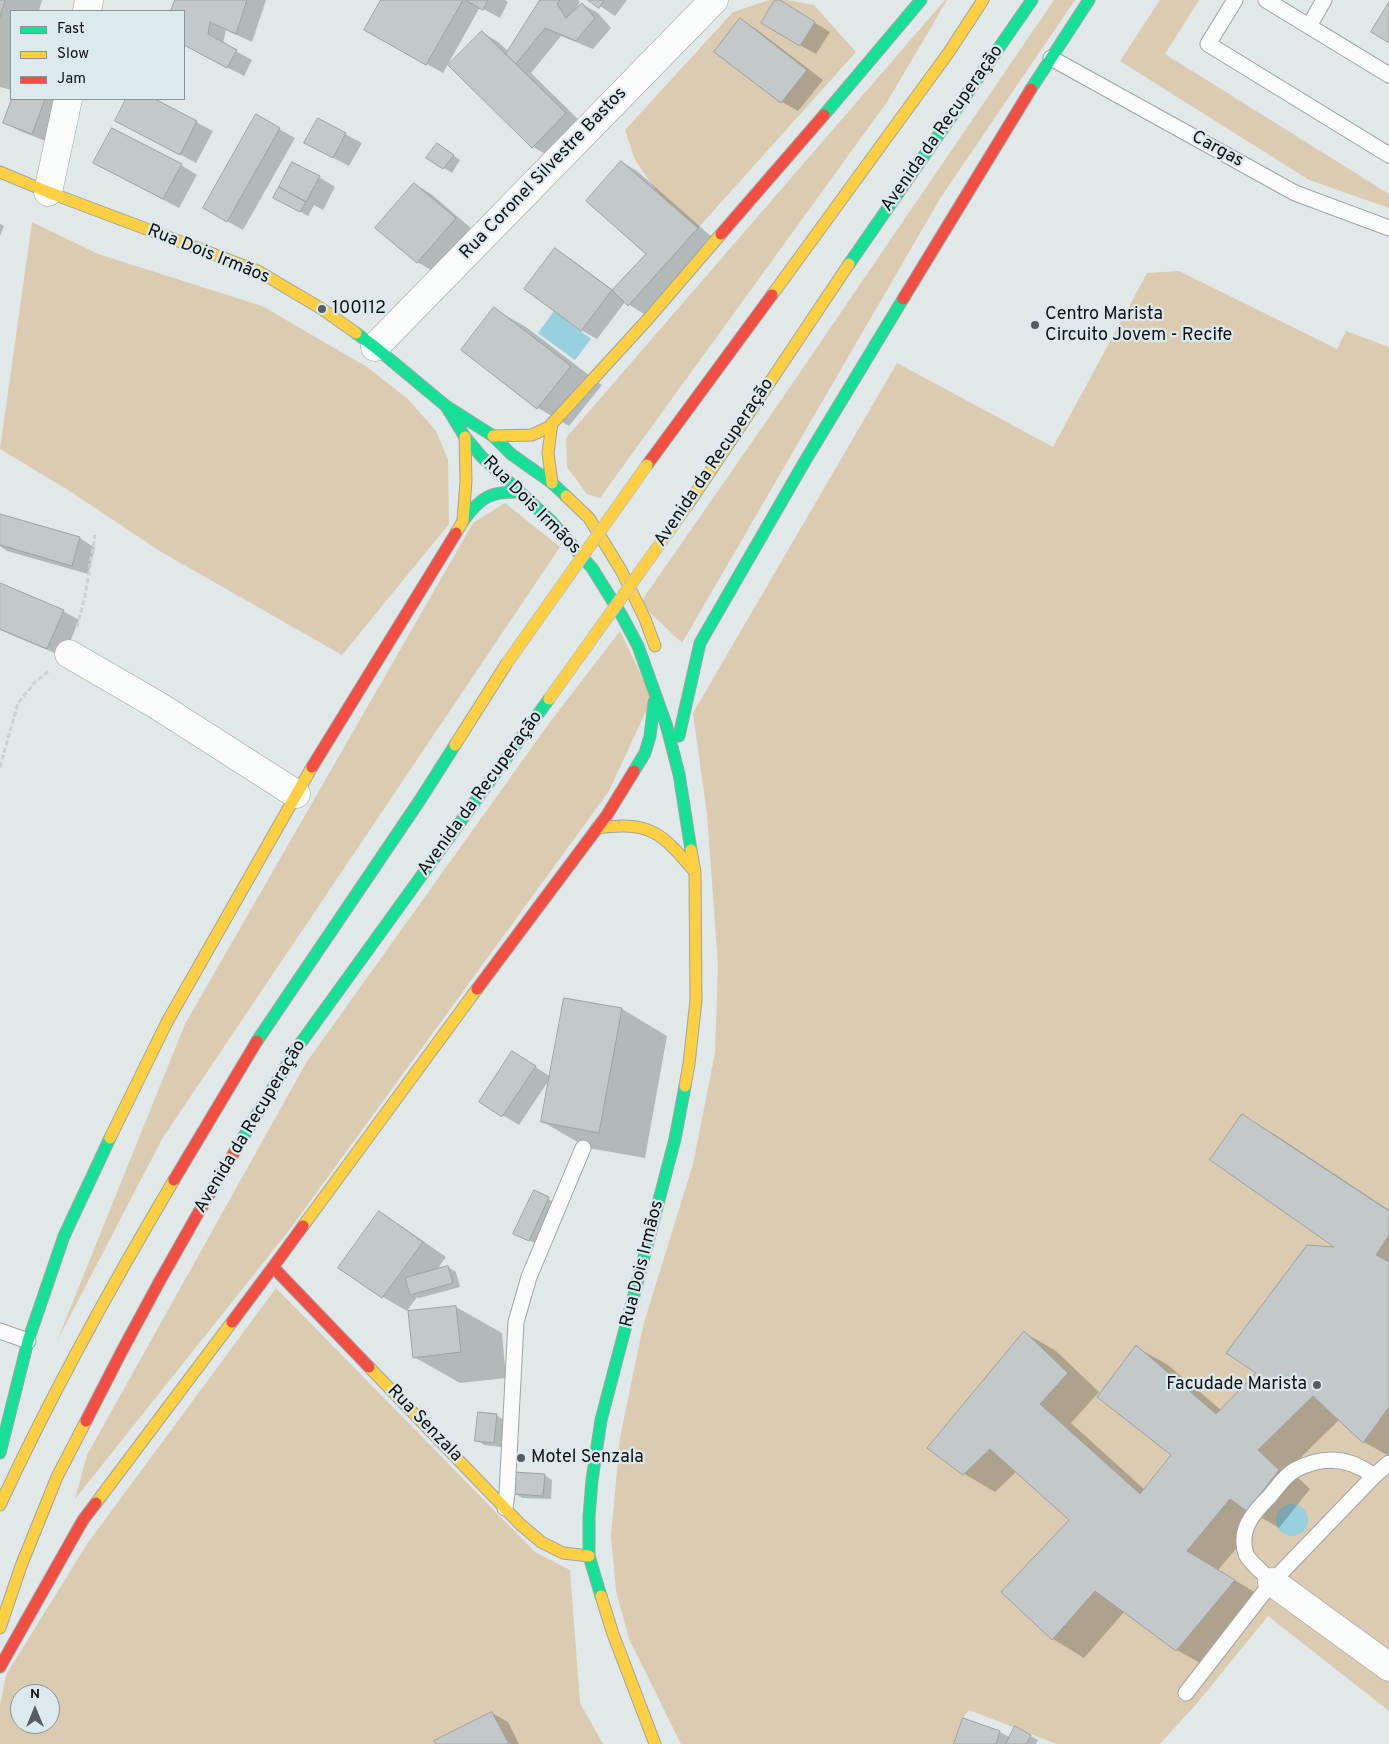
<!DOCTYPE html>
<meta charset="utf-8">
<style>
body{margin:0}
#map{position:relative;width:1389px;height:1744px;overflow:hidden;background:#e0e8ea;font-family:Overpass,sans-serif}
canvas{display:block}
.legend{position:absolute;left:10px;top:10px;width:175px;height:90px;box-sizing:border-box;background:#ddeaed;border:1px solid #8a9396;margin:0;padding:6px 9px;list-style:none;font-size:15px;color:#0d1113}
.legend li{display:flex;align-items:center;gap:10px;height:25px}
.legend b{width:25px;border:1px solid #8a9396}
.north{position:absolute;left:10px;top:1684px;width:50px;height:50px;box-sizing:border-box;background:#ddeaed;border:1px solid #8a9396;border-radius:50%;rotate:0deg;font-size:14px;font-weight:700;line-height:20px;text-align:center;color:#0d1113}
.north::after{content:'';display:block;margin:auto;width:18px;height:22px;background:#575c5e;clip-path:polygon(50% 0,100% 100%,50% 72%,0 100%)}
</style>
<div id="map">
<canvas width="1389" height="1744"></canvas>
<ul class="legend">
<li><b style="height:6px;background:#16e098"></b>Fast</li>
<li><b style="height:6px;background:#ffcf43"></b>Slow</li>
<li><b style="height:6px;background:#f24e42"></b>Jam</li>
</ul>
<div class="north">N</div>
</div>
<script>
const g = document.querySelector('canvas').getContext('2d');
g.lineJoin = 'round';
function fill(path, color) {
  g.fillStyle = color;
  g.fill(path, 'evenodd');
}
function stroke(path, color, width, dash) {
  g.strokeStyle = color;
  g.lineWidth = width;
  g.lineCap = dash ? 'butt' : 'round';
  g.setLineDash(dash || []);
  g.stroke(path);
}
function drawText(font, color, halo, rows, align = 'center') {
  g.font = font + ' Overpass,sans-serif';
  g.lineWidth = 4.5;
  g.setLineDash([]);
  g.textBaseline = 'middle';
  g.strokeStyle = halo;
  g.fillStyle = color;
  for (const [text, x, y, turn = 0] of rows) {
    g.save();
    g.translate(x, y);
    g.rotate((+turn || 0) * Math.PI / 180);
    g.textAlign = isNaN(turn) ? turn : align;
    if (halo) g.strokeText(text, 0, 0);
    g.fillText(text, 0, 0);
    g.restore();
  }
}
const green = new Path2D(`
 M 769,0 L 787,0 L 814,5 L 856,52 L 698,228 L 657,192 L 635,160 L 625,130 L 733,12 Z
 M 945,0 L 947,0 L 887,102 L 600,498 L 587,494 L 567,467 L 566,438 Z
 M 1054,0 L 1075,0 L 941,197 L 682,643 L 640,603 L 777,406 Z
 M 1160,0 L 1199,0 L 1165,54 L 1389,194 L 1389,208 L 1309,180 L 1120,61 Z
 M 32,222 L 98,254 L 262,306 L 367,367 L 408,399 L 436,431 L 448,460 L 449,524 L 342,655 L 158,550 L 71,492 L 0,449 Z
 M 1179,271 L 1337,349 L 1346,331 L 1389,347 L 1389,1711 L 1268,1616 L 1198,1702 L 1160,1744 L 1057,1744 L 969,1710 L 963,1718 L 954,1744 L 681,1744 L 629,1639 L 616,1591 L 611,1536 L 620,1438 L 643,1326 L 693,1164 L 715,1053 L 718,964 L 707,814 L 693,713 L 897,363 L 1053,447 L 1147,273 Z
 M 505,503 L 560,547 L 162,1139 L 57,1341 L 185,1024 L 473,523 Z
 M 620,631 L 652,698 L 609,791 L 287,1233 L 75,1499 L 87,1455 L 306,1063 L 550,722 Z
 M 276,1288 L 535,1552 L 570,1570 L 580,1703 L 603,1744 L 0,1744 L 0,1705 L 6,1675 L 87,1544 ZM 20,1694 L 50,1694 L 50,1724 L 20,1724 Z`);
const water = new Path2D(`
 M 554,311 L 591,339 L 575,360 L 538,333 Z
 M1276 1520a16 16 0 1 1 32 0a16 16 0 1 1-32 0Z`);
const shadow = new Path2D(`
 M 0,0 L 42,0 L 39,11 L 11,11 L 11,90 L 0,87 Z
 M 176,0 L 266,0 L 252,42 L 226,30 L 223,44 L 252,60 L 244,76 L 184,45 L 184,11 L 172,11 Z
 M 383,0 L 505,0 L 508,2 L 500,18 L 480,7 L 443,73 L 366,30 Z
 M 541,0 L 578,0 L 580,2 L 576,9 L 582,4 L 598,13 L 611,28 L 593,49 L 561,36 L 531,73 L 582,123 L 549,156 L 533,147 L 482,32 L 498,42 L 509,52 Z
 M 591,0 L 627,0 L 615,16 Z
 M 777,0 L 830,32 L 816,54 L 800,45 Z
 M 740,19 L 756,29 L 823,80 L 798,111 L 782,102 L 716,51 Z
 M 13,99 L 54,99 L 48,142 L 20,131 L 4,122 Z
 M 128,99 L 152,99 L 213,131 L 196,163 L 117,120 Z
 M 256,116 L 295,138 L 243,230 L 204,208 Z
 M 318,120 L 362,143 L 349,166 L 322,152 Z
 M 444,149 L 460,160 L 452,173 L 428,158 Z
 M 622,162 L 637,171 L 713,238 L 644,314 L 625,302 L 597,339 L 581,330 L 555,250 L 571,259 L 613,290 L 648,254 Z
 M 181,165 L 197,175 L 179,208 L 111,172 Z
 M 319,177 L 335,187 L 323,210 L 314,205 L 308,216 L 274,197 Z
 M 415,184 L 431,194 L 471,228 L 433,271 L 417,262 Z
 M 0,224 L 4,226 L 0,236 Z
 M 494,309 L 526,327 L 602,385 L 569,426 L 538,408 Z
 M 0,515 L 80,538 L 95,548 L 88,574 L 7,551 L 0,546 Z
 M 0,584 L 63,611 L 79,620 L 64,657 L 0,630 Z
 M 565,999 L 622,1009 L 667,1036 L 645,1158 L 588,1148 L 543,1122 L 551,1077 L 519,1125 L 481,1102 L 528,1062 L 551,1077 Z
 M 1242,1116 L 1274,1134 L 1389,1210 L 1389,1456 L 1364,1442 L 1340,1419 L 1289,1469 L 1310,1489 L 1279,1528 L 1262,1518 L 1218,1570 L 1266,1599 L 1209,1668 L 1177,1650 L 1125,1611 L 1084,1658 L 1053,1639 L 1003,1592 L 1070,1520 L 1017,1471 L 995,1492 L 963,1473 L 1025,1333 L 1056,1351 L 1099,1392 L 1071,1423 L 1145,1490 L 1173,1454 L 1136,1347 L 1168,1365 L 1221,1410 L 1258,1373 L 1339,1249 Z
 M 535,1192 L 556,1203 L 537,1244 L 523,1238 Z
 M 379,1213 L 403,1227 L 446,1257 L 436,1271 L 448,1267 L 456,1272 L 460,1287 L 419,1298 L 417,1297 L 407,1311 L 383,1297 L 340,1268 Z
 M 456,1307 L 502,1333 L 506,1378 L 460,1383 L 414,1357 Z
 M 496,1415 L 504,1420 L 501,1447 L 484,1445 L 477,1440 Z
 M 544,1475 L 552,1480 L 551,1499 L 522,1498 L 514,1493 Z
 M 492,1713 L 508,1722 L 519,1744 L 437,1744 Z
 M 964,1719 L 1000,1732 L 1011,1738 L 1016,1728 L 1038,1740 L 1036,1744 L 955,1744 Z`);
const building = new Path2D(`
 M 0,0 L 5,0 L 0,17 Z
 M 175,0 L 247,0 L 236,34 L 210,22 L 208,34 L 237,50 L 227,68 L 184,45 L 184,11 L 171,11 Z
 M 381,0 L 463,0 L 426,65 L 364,30 Z
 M 466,0 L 488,0 L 483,10 Z
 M 540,0 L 560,0 L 557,4 L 566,18 L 582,3 L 595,18 L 576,41 L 545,28 L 516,64 L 506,54 Z
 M 588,0 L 604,0 L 599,8 Z
 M 775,0 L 780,0 L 815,22 L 800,46 L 761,23 Z
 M 1389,2 L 1389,43 L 1371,32 Z
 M 740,18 L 807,70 L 781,103 L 714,52 Z
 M 482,31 L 566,113 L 532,148 L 448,65 Z
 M 12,99 L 45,99 L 32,134 L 3,123 Z
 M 126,99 L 155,99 L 197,121 L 180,155 L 115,121 Z
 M 256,114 L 280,128 L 227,222 L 203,208 Z
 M 318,118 L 346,133 L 333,158 L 304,143 Z
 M 112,128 L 182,164 L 163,199 L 93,163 Z
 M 437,143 L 454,155 L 443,169 L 426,158 Z
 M 621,161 L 698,228 L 628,306 L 612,290 L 646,254 L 586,201 Z
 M 292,162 L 320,176 L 306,202 L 279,187 Z
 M 414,183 L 456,218 L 417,263 L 375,228 Z
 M 279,187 L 306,202 L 300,212 L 273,198 Z
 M 555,248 L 612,290 L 581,331 L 524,289 Z
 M 494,307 L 571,366 L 537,409 L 461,350 Z
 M 0,514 L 80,537 L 72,566 L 0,545 Z
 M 0,583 L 64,610 L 47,649 L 0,629 Z
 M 564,998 L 622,1008 L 599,1133 L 541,1122 Z
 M 512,1051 L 536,1066 L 502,1117 L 479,1102 Z
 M 1242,1114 L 1389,1211 L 1389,1235 L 1376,1255 L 1389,1262 L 1389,1407 L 1363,1443 L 1313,1396 L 1258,1450 L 1279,1470 L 1247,1511 L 1230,1499 L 1187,1551 L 1235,1580 L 1176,1651 L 1095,1591 L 1052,1640 L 1001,1592 L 1069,1520 L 990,1449 L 963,1475 L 927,1448 L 1024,1331 L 1068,1373 L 1040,1404 L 1140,1494 L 1171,1455 L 1097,1397 L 1136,1345 L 1216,1414 L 1256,1373 L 1226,1353 L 1307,1245 L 1334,1247 L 1210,1160 Z
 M 534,1190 L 549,1197 L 529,1241 L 513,1234 Z
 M 379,1211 L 423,1242 L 382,1298 L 338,1268 Z
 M 448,1266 L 453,1283 L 410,1295 L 405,1278 Z
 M 456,1306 L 461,1352 L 413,1358 L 408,1311 Z
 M 478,1412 L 497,1414 L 494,1443 L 475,1441 Z
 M 514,1472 L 545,1474 L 543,1496 L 513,1494 Z
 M 492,1712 L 509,1744 L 436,1744 L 434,1741 Z
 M 963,1718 L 1000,1731 L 996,1744 L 954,1744 Z
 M 1015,1726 L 1031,1735 L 1026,1744 L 1006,1744 Z`);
const path = new Path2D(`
 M 77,627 L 85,596 L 95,535
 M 0,767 L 18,703 L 36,681 L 49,671`);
const lane = new Path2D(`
 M 1235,0 L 1208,44 L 1389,155
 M 1266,0 L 1389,75
 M 1309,26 L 1324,0
 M 1051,58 L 1295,193 L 1389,228
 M 0,1331 L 28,1341
 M 505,1508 L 507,1494 L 516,1322 L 529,1277 L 583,1148
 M 1272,1582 L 1374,1476 L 1389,1463
 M 1186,1693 L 1272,1582 C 1266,1575 1249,1562 1246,1554 C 1238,1530 1253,1513 1269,1497 C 1276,1489 1285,1475 1295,1470 C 1323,1455 1349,1457 1374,1476`);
const street = new Path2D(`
 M 87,11 L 89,0
 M 48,192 L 68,99
 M 375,347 L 714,0
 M 69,654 L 157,705 L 296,794
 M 1272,1582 L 1389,1667`);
const fast = new Path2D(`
 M 1031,89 L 1089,0
 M 824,115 L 921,0
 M 849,264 L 1032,0
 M 356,333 L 375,347 L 446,406 L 493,436 L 511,454 L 552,483 L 566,496
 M 446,406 L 465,437 L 482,457 L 551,521 L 592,568 L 622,616 L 638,646 L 666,724 L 679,774 L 691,850
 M 463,521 C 481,497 490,491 520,492
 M 679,736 L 700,643 L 805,461 L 903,299
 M 634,771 L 645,753 L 650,736 L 654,702
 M 257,1041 L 420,800 L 455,745
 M 238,1146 L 295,1051 L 549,699
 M 0,1453 L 28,1341 L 64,1236 L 110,1138
 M 601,1596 L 589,1556 L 589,1516 L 592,1480 L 601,1420 L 675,1139 L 685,1086`);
const slow = new Path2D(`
 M 0,172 L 48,192 L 258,271 L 322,309 L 356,333
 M 772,295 L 949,52 L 983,0
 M 552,423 L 548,453 L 552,483
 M 493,436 L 532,435 L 549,427 L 648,319 L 721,234
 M 566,496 L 589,518 L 621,570 L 645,619 L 655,646
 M 687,506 L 849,264
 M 456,533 L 463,521 L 466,481 L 465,437
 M 455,745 L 507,663
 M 597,828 C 650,821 661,832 694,871
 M 685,1086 L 689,1064 L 696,1000 L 695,872 L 691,850
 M 110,1138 L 167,1022 L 312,767
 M 303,1226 L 477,989
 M 369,1367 L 520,1524 L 541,1542 L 563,1553 L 589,1556
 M 96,1503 L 232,1322
 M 0,1505 C 52,1393 111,1286 174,1180
 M 601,1596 L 613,1634 L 655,1744
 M 0,1628 L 21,1566 L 57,1477 L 86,1421`);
const jam = new Path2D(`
 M 721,234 L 824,115
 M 903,299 L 1031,89
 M 647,465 L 772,295
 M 312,767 L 456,533
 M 477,989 L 607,815 L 634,771
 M 174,1180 L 257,1041
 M 303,1226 L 273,1267 L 369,1367
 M 232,1322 L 273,1267
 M 86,1421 C 133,1327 184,1235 238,1146
 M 0,1667 L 83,1520 L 96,1503`);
const slowBridge = new Path2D(`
 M 507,663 L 647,465
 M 549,699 L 687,506`);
const markers = [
 [322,309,5,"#575c5e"],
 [1035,325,5,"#575c5e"],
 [1317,1385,5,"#575c5e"],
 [521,1458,5,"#575c5e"]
];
const streetNames = [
 ["Avenida da Recuperação",943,129,-55],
 ["Cargas",1217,150,29],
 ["Rua Coronel Silvestre Bastos",544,174,-46],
 ["Rua Dois Irmãos",208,255,22],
 ["Avenida da Recuperação",715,463,-56],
 ["Rua Dois Irmãos",531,506,45],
 ["Avenida da Recuperação",481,794,-54],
 ["Avenida da Recuperação",251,1127,-59],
 ["Rua Dois Irmãos",643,1264,-76],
 ["Rua Senzala",424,1424,46]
];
const poiNames = [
 ["100112",332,309],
 ["Centro Marista",1045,315],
 ["Circuito Jovem - Recife",1045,336],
 ["Facudade Marista",1307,1385,"right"],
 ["Motel Senzala",531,1458]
];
fill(green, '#dbcbb0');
fill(water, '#99d0dd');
fill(shadow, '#0003');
fill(building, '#c3c9cb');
stroke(building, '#9ca2a3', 1);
stroke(lane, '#9fa4a5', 17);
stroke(street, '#9fa4a5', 29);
stroke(fast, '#9fa4a5', 13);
stroke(slow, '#9fa4a5', 13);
stroke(jam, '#9fa4a5', 13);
stroke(path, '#ced0d0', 3, [5, 2.5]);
stroke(lane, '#fafcfc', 15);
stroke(street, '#fafcfc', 28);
stroke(fast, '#16e098', 11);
stroke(slow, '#ffcf43', 11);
stroke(jam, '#f24e42', 11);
stroke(slowBridge, '#bfc3c4', 13, []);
stroke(slowBridge, '#ffcf43', 11);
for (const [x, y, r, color] of markers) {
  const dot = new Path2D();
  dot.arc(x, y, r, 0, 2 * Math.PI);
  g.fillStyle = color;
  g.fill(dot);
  stroke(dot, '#ddeaed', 2);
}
drawText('18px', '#0d1113', '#ddeaed', streetNames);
drawText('18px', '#0d1113', '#ddeaed', poiNames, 'left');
</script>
